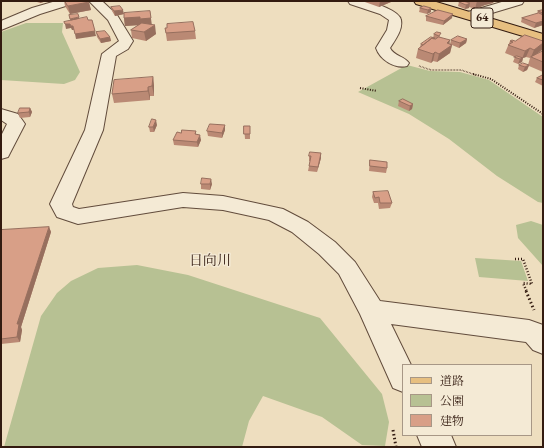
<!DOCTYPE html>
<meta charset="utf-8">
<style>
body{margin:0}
#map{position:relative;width:544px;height:448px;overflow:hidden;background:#eedebf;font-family:"EB Garamond","Noto Serif JP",serif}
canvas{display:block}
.frame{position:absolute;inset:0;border:2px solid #331b10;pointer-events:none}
.legend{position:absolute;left:402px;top:364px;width:130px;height:72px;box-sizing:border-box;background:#f4ead5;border:1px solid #a79786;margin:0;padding:5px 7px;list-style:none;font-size:12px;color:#331b10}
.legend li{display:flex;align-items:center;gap:8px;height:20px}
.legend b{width:20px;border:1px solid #a79786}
</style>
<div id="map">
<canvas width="544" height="448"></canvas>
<div class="frame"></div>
<ul class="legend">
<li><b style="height:5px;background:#e7bf80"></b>道路</li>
<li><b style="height:11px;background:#b7c193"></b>公園</li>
<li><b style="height:11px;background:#d89f87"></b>建物</li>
</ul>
</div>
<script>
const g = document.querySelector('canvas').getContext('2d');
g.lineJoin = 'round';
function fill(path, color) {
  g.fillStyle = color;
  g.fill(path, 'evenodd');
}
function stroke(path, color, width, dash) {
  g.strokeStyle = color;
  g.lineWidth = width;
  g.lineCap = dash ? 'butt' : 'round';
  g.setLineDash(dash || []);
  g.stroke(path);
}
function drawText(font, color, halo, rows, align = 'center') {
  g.font = font + ' "EB Garamond","Noto Serif JP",serif';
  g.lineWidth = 3;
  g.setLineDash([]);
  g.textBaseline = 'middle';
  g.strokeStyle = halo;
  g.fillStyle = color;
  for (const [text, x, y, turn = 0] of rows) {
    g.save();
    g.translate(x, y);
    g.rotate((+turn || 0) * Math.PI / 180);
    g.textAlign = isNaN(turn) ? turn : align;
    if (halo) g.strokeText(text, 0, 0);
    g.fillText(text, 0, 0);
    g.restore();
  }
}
const green = new Path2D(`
 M 26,23 L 63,23 L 62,32 L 80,72 L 75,80 L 64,84 L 1,80 L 1,32 Z
 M 407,65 L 430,71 L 460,72 L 489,80 L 543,117 L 543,203 L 538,202 L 497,176 L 449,139 L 409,114 L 358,92 Z
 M 531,221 L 543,225 L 543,266 L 518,238 L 516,225 Z
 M 475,258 L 521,261 L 528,281 L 479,277 Z
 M 137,265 L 188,275 L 320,318 L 382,394 L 389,422 L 385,446 L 362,445 L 322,417 L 263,396 L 249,421 L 242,447 L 4,447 L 41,316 L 57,293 L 71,281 L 98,268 Z`);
const pathFar3 = new Path2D(`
 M 419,66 L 431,70 L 461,70 L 476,75`);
const pathFar2 = new Path2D(`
 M 473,74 L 491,79 L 543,114
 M 360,88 L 377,91`);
const pathFar1 = new Path2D(`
 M 515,259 L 523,259 L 532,284 L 523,283 L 527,292`);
const path = new Path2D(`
 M 526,291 L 534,310
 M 393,430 L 396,447`);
const minor = new Path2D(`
 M 56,1 L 74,1 L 72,4 L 40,14 L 1,30 L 1,21 L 32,8 Z
 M 89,1 L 102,1 L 117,15 L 133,41 L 128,49 L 116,56 L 103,130 L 72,204 L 73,207 L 79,209 L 183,193 L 223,196 L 283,209 L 308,222 L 335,242 L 355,262 L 380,301 L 529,320 L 543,325 L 543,354 L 533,350 L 526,342 L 391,324 L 411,365 L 403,365 L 403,392 L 393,388 L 360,314 L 339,274 L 319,254 L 292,232 L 269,220 L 223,210 L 183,207 L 78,224 L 57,217 L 50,204 L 85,130 L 102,54 L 119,41 L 108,20 Z
 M 348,1 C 354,1 361,0 367,1 C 375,3 400,11 401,20 C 403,30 395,40 390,48 C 394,56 404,56 409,63 L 407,66 C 395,69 380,60 376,48 L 387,30 L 389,20 L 380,14 L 350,4 Z
 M 505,1 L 524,1 L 522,4 L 472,19 L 468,18 L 466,15 L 468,12 Z
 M 1,109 L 18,114 L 25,124 L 10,153 L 8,157 L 1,159 L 1,136 L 7,124 L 1,120 Z
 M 417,435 L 451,435 L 456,447 L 422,447 Z`);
const major = new Path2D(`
 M 414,1 L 433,1 L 543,34 L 543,42 L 416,4 Z`);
const wall = new Path2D(`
 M 34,1 L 47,1 L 40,3 Z
 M 64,1 L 88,1 L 91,10 L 70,14 L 65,6 Z
 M 362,1 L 392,1 L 391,2 L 379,7 Z
 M 461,1 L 494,1 L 493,3 L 485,5 L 475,9 L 469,7 L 469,8 L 465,9 L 458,6 L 459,2 Z
 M 424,6 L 431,12 L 427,14 L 419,12 L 420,8 Z
 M 111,7 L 124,14 L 152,25 L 156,34 L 146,41 L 132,38 L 131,30 L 138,25 L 125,26 L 124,18 L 124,14 L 115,16 L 112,11 Z
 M 543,10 L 543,25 L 534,28 L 521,22 L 522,18 L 537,14 L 538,11 Z
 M 426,16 L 452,18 L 443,25 L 426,21 Z
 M 165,28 L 195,31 L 196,39 L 167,41 Z
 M 96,32 L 110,37 L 111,41 L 101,43 L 97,37 Z
 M 437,32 L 440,37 L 450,44 L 451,40 L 467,39 L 466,43 L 459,48 L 452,45 L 450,53 L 437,62 L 433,61 L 431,63 L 416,58 L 418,49 L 420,47 L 421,44 L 433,38 L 434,34 Z
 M 510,41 L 543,41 L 543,47 L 542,50 L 536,54 L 543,51 L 543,72 L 529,66 L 527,70 L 523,72 L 518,69 L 519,65 L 528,65 L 530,58 L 526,57 L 523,58 L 522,62 L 518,64 L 513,62 L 515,57 L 505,53 Z
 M 543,75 L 543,86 L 535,82 L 537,78 Z
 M 153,77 L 154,86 L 154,96 L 150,96 L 150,100 L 114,103 L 112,94 Z
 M 399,101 L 413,104 L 412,109 L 409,111 L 398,106 Z
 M 30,108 L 32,112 L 30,117 L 20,118 L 18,113 Z
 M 157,125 L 154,132 L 150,132 L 149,127 Z
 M 225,125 L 225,130 L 222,138 L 208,136 L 207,131 Z
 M 244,126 L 250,126 L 250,139 L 245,139 Z
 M 196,131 L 196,134 L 201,140 L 198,147 L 174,145 L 173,140 Z
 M 321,153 L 321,158 L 317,172 L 308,171 L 310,161 L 309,161 L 309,156 Z
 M 370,160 L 387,168 L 386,173 L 369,171 Z
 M 201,184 L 212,184 L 210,190 L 201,189 Z
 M 373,192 L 392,203 L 390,208 L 379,209 L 378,203 L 374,203 L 372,197 Z
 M 49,227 L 51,232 L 21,327 L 22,330 L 20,342 L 1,344 L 1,230 Z`);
const shadedWall = new Path2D(`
 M 40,1 L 47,1 L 40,3 Z
 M 380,1 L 392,1 L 391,2 L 379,7 Z
 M 477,1 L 494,1 L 493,3 L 485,5 L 475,9 Z
 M 89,2 L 91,10 L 70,14 L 68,6 Z
 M 470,3 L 469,8 L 465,9 L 466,5 Z
 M 431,8 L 431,12 L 427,14 L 428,10 Z
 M 123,10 L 124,14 L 115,16 L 114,11 Z
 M 150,11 L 152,26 L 141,25 L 125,26 L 124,18 Z
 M 453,14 L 452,18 L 443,25 L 444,21 Z
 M 79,17 L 80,22 L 71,23 L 70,19 Z
 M 543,19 L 543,25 L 534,28 L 536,23 Z
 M 92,20 L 96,36 L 76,39 L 75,34 Z
 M 65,24 L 70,24 L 73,26 L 74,30 L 72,30 L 71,28 L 66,29 Z
 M 155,25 L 156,34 L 146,41 L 144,32 Z
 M 110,37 L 111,41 L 101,43 L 100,39 Z
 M 467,39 L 466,43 L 459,48 L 460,43 Z
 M 450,40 L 449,47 L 452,45 L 450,53 L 437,62 L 439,54 L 447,43 Z
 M 543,43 L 543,47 L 542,50 L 532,57 L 531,57 L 534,50 Z
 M 530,48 L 526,57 L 523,58 L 522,62 L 518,64 L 520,59 L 522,59 L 525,51 Z
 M 435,52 L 433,61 L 431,63 L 433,54 Z
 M 529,65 L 527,70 L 523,72 L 525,67 Z
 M 153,77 L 154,86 L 154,96 L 152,86 Z
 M 148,87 L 150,96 L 150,100 L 148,91 Z
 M 413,104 L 412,109 L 409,111 L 410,106 Z
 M 30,108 L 32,112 L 30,117 L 29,112 Z
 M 156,120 L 157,125 L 154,132 L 153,127 Z
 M 225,125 L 225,130 L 222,138 L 222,133 Z
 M 200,135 L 201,140 L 198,147 L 197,142 Z
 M 321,153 L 321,158 L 317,172 L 318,167 Z
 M 211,179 L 212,184 L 210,190 L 210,184 Z
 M 49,227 L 51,232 L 21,327 L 22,330 L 20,342 L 17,337 L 17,324 Z`);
const building = new Path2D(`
 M 65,1 L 88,1 L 89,2 L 68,6 Z
 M 462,1 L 463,1 L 470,3 L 466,5 L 459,2 Z
 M 120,6 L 123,10 L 114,11 L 111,7 Z
 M 424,6 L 431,8 L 428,10 L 420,8 Z
 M 438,10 L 453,14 L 444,21 L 426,16 Z
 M 543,10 L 543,13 L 538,11 Z
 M 150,11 L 151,18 L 140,19 L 140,17 L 124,18 L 124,13 Z
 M 539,13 L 543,15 L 543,19 L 542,19 L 543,21 L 536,23 L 522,18 Z
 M 78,14 L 79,17 L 70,19 L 69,15 Z
 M 87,17 L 88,20 L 92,20 L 95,31 L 75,34 L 73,26 L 71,26 L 70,24 L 65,24 L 64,22 Z
 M 193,22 L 195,31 L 166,33 L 165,28 L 167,28 L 167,24 Z
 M 142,23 L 155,25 L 144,32 L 131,30 Z
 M 105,31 L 110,37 L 100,39 L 96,32 Z
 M 437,32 L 441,33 L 439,36 L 434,34 Z
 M 525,35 L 543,41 L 543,43 L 534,50 L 530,48 L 525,51 L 508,45 L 513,42 L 510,41 L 512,40 L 515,41 Z
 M 458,36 L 467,39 L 460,43 L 451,40 Z
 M 431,37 L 435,38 L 434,39 L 432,38 L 423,45 L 421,44 Z
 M 439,37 L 450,40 L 447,43 L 452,45 L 439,54 L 435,52 L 433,54 L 418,49 L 432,38 L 435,39 Z
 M 543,51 L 543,62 L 531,57 Z
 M 517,56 L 523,58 L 520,59 L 514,57 Z
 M 523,63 L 529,65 L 525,67 L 519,65 Z
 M 543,75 L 543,80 L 537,78 Z
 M 153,77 L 152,86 L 148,87 L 148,91 L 112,94 L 114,80 Z
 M 403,99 L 413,104 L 410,106 L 399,101 Z
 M 20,108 L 30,108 L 29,112 L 18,113 Z
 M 152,119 L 156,120 L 153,127 L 149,127 Z
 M 210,124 L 225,125 L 222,133 L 207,131 Z
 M 244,126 L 250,126 L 250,134 L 244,134 Z
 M 182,130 L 196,131 L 195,134 L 200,135 L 197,142 L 173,140 L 177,132 L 181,133 Z
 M 310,152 L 321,153 L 318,167 L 309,166 L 311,156 L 309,156 Z
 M 370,160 L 387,162 L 387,168 L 370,166 Z
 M 202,178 L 211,179 L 210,184 L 201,184 Z
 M 388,191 L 392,203 L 380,203 L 379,197 L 375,198 L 373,192 Z
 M 49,227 L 17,324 L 19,324 L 17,337 L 1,339 L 1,230 Z`);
const shields = [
 [482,18,22]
];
const shieldNames = [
 ["64",482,18]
];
const neighbourhoodNames = [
 ["日向川",210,261]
];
fill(green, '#b7c193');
stroke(minor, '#624c3c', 2);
stroke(major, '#331b10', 2);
stroke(pathFar3, '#331b10', 1.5, [0.5, 1]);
stroke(pathFar2, '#331b10', 2, [1, 1.5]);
stroke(pathFar1, '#331b10', 2.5, [1, 2]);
stroke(path, '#331b10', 3, [1.5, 2.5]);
fill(minor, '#f4ead5');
fill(major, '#e7bf80');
fill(wall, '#ba8974');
fill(shadedWall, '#976f5e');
fill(building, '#d89f87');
stroke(building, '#976f5e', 1);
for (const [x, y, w] of shields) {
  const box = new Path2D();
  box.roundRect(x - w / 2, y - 10, w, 20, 3);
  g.fillStyle = '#f4ead5';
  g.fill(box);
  stroke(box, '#331b10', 1);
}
drawText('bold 12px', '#331b10', null, shieldNames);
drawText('14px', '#331b10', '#f4ead5', neighbourhoodNames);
</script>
